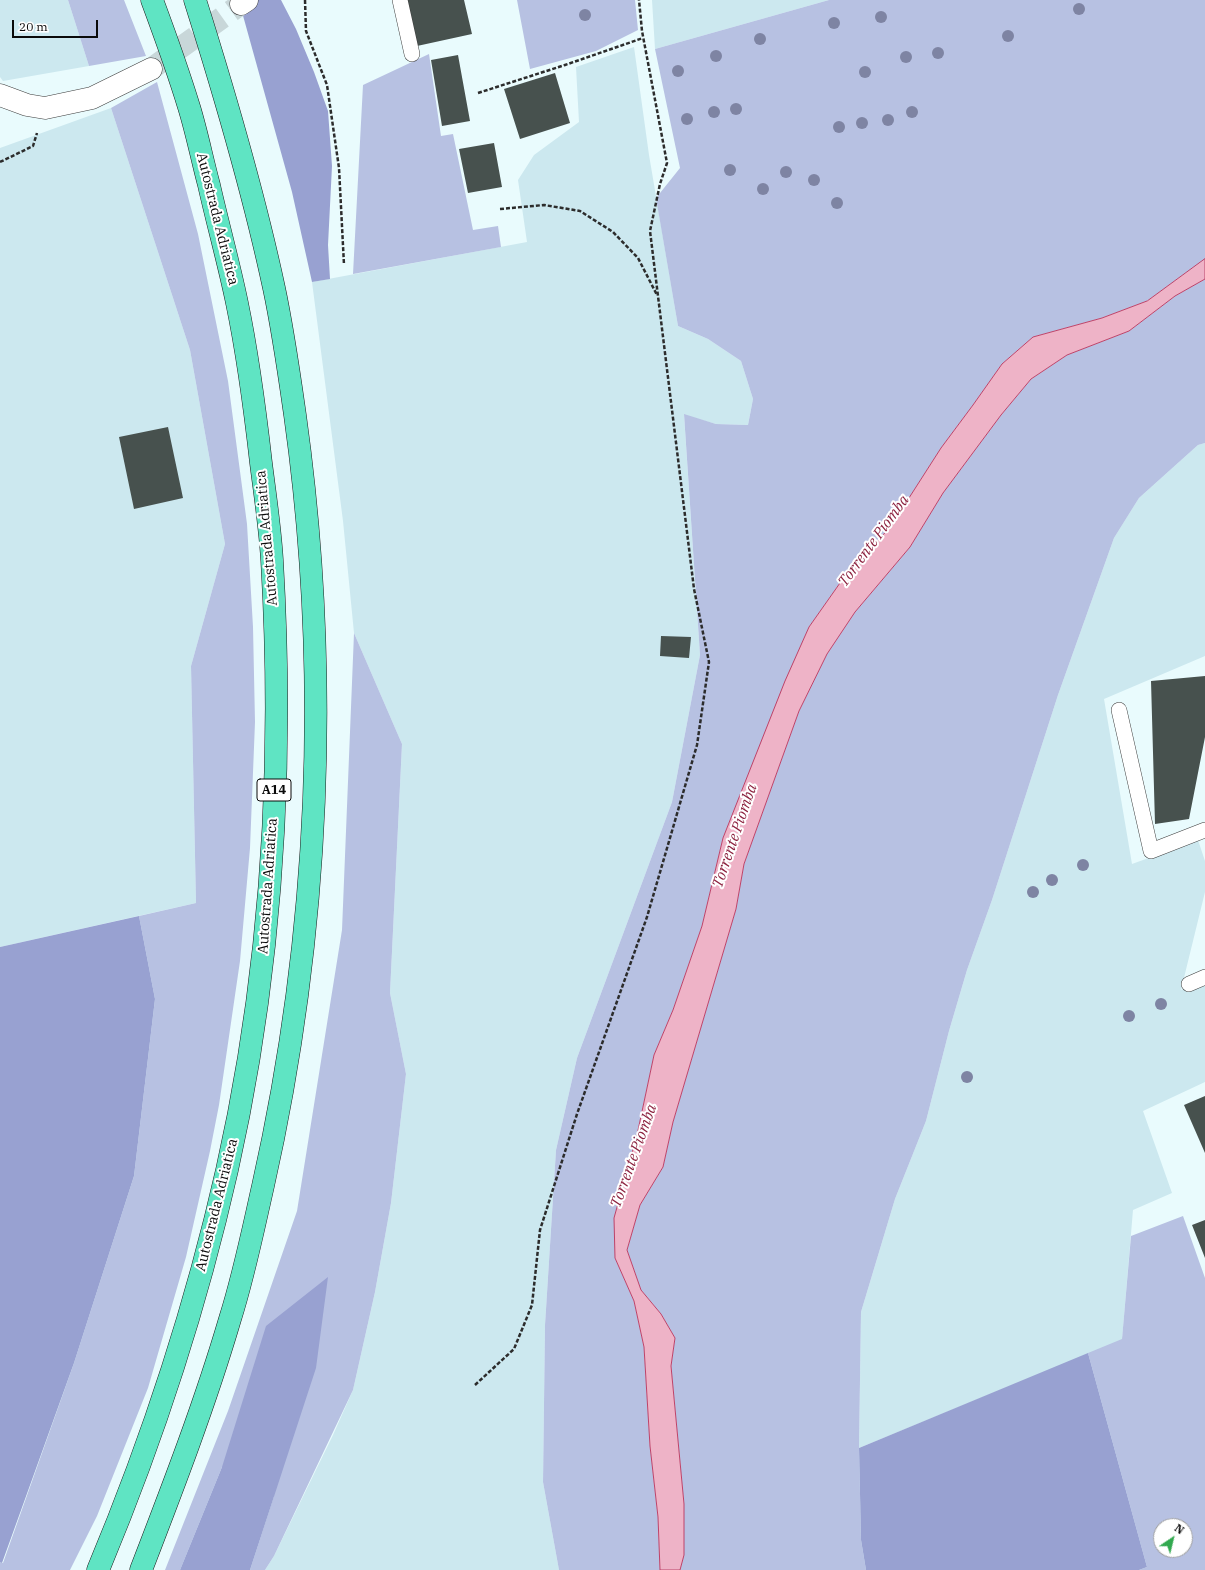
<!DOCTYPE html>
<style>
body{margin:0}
#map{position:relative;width:1205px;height:1570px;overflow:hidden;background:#e9fbfd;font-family:"IBM Plex Serif",serif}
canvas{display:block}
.north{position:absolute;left:1153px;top:1518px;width:40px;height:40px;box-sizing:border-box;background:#fff;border:1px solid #9d9d9d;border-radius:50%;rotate:35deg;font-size:11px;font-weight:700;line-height:16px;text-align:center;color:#0a0a0a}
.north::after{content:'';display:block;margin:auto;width:14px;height:18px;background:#32a94f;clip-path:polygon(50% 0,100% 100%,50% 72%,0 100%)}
.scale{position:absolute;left:12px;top:20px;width:86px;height:18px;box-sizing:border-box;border:2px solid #0a0a0a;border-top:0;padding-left:5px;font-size:12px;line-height:14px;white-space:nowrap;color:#0a0a0a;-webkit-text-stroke:3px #fff;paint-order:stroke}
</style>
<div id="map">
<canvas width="1205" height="1570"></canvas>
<div class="north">N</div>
<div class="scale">20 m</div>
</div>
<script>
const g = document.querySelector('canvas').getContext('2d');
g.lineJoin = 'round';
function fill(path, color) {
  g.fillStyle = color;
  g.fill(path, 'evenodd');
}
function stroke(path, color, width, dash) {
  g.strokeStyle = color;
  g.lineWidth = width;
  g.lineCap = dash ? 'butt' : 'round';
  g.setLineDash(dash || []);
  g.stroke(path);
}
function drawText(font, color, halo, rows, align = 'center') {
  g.font = font + ' "IBM Plex Serif",serif';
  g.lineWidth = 4;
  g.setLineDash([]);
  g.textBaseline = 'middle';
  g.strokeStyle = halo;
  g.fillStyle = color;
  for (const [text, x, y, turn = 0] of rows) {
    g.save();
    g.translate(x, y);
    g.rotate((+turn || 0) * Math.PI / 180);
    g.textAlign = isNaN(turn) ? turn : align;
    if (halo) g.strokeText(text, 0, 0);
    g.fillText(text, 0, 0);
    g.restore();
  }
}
const farmland = new Path2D(`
 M 0,0 L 68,0 L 89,66 L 3,81 L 0,77 Z
 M 652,0 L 829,0 L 655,49 Z
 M 634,47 L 649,155 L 678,326 L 708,339 L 741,361 L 753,399 L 748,425 L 716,424 L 684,415 L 700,655 L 672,802 L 577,1058 L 556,1150 L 545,1325 L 543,1482 L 559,1570 L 265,1570 L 274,1556 L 333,1435 L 353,1390 L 375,1292 L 391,1203 L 406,1074 L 390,993 L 402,744 L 354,633 L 343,521 L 312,282 L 527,242 L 518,180 L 534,155 L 579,122 L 576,67 Z
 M 111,108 L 190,350 L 225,544 L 191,666 L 196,903 L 0,947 L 0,148 Z
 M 1205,443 L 1205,656 L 1104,699 L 1132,864 L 1198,840 L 1205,861 L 1205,892 L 1181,990 L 1205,980 L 1205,1082 L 1143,1111 L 1172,1193 L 1133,1210 L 1122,1340 L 859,1448 L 861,1312 L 895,1199 L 926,1121 L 949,1031 L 967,970 L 992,900 L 1058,695 L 1114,538 L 1139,498 L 1198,445 Z`);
const green = new Path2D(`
 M 68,0 L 124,0 L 146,56 L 89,66 Z
 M 517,0 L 635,0 L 638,30 L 596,51 L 530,69 Z
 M 829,0 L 1205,0 L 1205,259 L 1147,301 L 1102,318 L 1033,337 L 1002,364 L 973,405 L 941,448 L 891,526 L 840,583 L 809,627 L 723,838 L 702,926 L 673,1010 L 654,1055 L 637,1135 L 631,1157 L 615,1258 L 634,1301 L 644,1347 L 650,1446 L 658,1517 L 660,1570 L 559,1570 L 543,1482 L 545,1325 L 556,1150 L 577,1058 L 672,802 L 700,655 L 684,414 L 716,424 L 748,425 L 753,399 L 741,361 L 708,339 L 678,326 L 656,198 L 680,168 L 655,49 Z
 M 429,54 L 441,136 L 453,134 L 473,230 L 498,226 L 501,247 L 353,274 L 363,85 Z
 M 157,82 L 198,234 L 228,381 L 247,524 L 253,627 L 255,722 L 250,848 L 240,961 L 219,1105 L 210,1151 L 186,1257 L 148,1388 L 97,1516 L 70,1570 L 0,1570 L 0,1562 L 3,1563 L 74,1363 L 134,1176 L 155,999 L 139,916 L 196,903 L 191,666 L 225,544 L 190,350 L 111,108 Z
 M 1205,279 L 1205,443 L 1198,445 L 1139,498 L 1114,538 L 1058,695 L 992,900 L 967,970 L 949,1031 L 926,1121 L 895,1199 L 861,1312 L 859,1448 L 861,1540 L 866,1570 L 680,1570 L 684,1555 L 684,1504 L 671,1366 L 675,1338 L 661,1314 L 641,1290 L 627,1250 L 640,1205 L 663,1167 L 673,1122 L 736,909 L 744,864 L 799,711 L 827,654 L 855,612 L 910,547 L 943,493 L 1001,415 L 1031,379 L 1067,355 L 1129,331 L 1175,296 Z
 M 354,633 L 402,744 L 390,993 L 406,1074 L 391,1203 L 375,1292 L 353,1390 L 274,1556 L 265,1570 L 250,1570 L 274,1496 L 222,1467 L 180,1570 L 165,1570 L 228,1411 L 297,1211 L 342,930 Z
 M 1183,1216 L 1205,1278 L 1205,1570 L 1139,1570 L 1147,1567 L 1088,1353 L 1122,1339 L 1131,1236 ZM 1161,1526 L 1185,1526 L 1185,1550 L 1161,1550 Z`);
const forest = new Path2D(`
 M 258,0 L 281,0 L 296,29 L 314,72 L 328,111 L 332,166 L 328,245 L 330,279 L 312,282 L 292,192 L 242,12 Z
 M 139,916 L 155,999 L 134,1176 L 74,1363 L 2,1563 L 0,1562 L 0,947 Z
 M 328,1277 L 316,1368 L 250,1570 L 180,1570 L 222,1467 L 266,1326 Z
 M 1088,1353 L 1147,1567 L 1139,1570 L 866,1570 L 861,1540 L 859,1448 Z`);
const water = new Path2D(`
 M 1205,259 L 1205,279 L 1175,296 L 1129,331 L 1067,355 L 1031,379 L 1001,415 L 943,493 L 910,547 L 855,612 L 827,654 L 799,711 L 744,864 L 736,909 L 673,1122 L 663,1167 L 640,1205 L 627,1250 L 641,1290 L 661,1314 L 675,1338 L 671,1366 L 684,1504 L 684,1555 L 680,1570 L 660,1570 L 658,1517 L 650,1446 L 644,1347 L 634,1301 L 615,1258 L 614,1218 L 637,1135 L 654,1055 L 673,1010 L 702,926 L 723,838 L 785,681 L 809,627 L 840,583 L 891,526 L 941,448 L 973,405 L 1002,364 L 1033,337 L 1102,318 L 1147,301 Z`);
const building = new Path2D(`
 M 407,0 L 464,0 L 472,34 L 417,46 Z
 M 458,55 L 470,121 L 442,126 L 431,60 Z
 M 555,73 L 570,123 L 520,139 L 504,89 Z
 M 494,143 L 502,187 L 468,193 L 459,149 Z
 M 168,427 L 183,498 L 134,509 L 119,437 Z
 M 661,636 L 691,637 L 689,658 L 660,656 Z
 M 1205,676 L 1205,737 L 1189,819 L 1155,824 L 1151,681 Z
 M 1205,1096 L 1205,1153 L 1184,1105 Z
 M 1205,1220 L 1205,1258 L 1192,1225 Z`);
const minorTunnel = new Path2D(`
 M 151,69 L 241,4`);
const path = new Path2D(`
 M 305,0 L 306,31 L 327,85 L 339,168 L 344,265
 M 478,93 L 565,65 L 643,38
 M 0,162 L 33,146 L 37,133
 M 500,209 L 544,205 L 580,211 L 613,232 L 638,258 L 657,295
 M 475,1385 L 514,1349 L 532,1305 L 540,1230 L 577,1114 L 647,917 L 697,745 L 709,662 L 694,589 L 650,231 L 660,184 L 667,163 L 642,31 L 639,0`);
const service = new Path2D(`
 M 400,0 L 412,54
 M 1119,710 L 1151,851 L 1205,830
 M 1189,984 L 1205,977`);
const minor = new Path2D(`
 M 241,4 L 247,0
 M 0,95 L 27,105 L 45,108 L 92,98 L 151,69`);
const motorway = new Path2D(`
 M 98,1570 C 152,1441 196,1307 227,1170 C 272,971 284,763 272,560 C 270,527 265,495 261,463 C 255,410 248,356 237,303 C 229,264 218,225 209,185 C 202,159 197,133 189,107 C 178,71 165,35 152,0
 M 141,1570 C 173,1487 205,1404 230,1319 C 244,1275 253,1230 263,1186 C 320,933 331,672 295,415 C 289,373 283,330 274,288 C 253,190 225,95 195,0`);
const trees = [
 [1079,9],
 [585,15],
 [881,17],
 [834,23],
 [1008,36],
 [760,39],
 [938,53],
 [716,56],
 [906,57],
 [678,71],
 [865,72],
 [736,109],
 [714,112],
 [912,112],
 [687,119],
 [888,120],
 [862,123],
 [839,127],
 [730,170],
 [786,172],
 [814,180],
 [763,189],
 [837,203],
 [1083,865],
 [1052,880],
 [1033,892],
 [1161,1004],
 [1129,1016],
 [967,1077]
];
const shields = [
 [274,790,34]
];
const shieldNames = [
 ["A14",274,790]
];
const streetNames = [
 ["Autostrada Adriatica",217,219,76],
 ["Autostrada Adriatica",267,538,-95],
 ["Autostrada Adriatica",268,886,-86],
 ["Autostrada Adriatica",217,1205,-76]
];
const waterNames = [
 ["Torrente Piomba",874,541,-54],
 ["Torrente Piomba",735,836,-71],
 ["Torrente Piomba",634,1156,-70]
];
fill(farmland, '#cce8ef');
fill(green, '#b7c1e2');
fill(forest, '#98a1d1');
fill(water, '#eeb3c7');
stroke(water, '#bd4268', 1);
fill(building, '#47514e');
stroke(minorTunnel, '#c8d7d9', 22, [22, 11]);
stroke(service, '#3d3d3d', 16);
stroke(minor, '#3d3d3d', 23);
stroke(motorway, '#1b1b1b', 23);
stroke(path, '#2c2c2c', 2.5, [4, 2]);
stroke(service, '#fff', 15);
stroke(minor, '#fff', 22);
stroke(motorway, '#5fe4c3', 22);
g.fillStyle = '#7e84a3';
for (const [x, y] of trees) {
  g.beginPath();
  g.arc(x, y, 6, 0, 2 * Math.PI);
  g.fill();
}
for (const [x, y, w] of shields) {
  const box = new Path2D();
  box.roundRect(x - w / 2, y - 11, w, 22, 3);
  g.fillStyle = '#fff';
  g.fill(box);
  stroke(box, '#0a0a0a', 1);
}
drawText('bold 13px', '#0a0a0a', null, shieldNames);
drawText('14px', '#0a0a0a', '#fff', streetNames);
drawText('italic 15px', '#8c223f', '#fff', waterNames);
</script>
